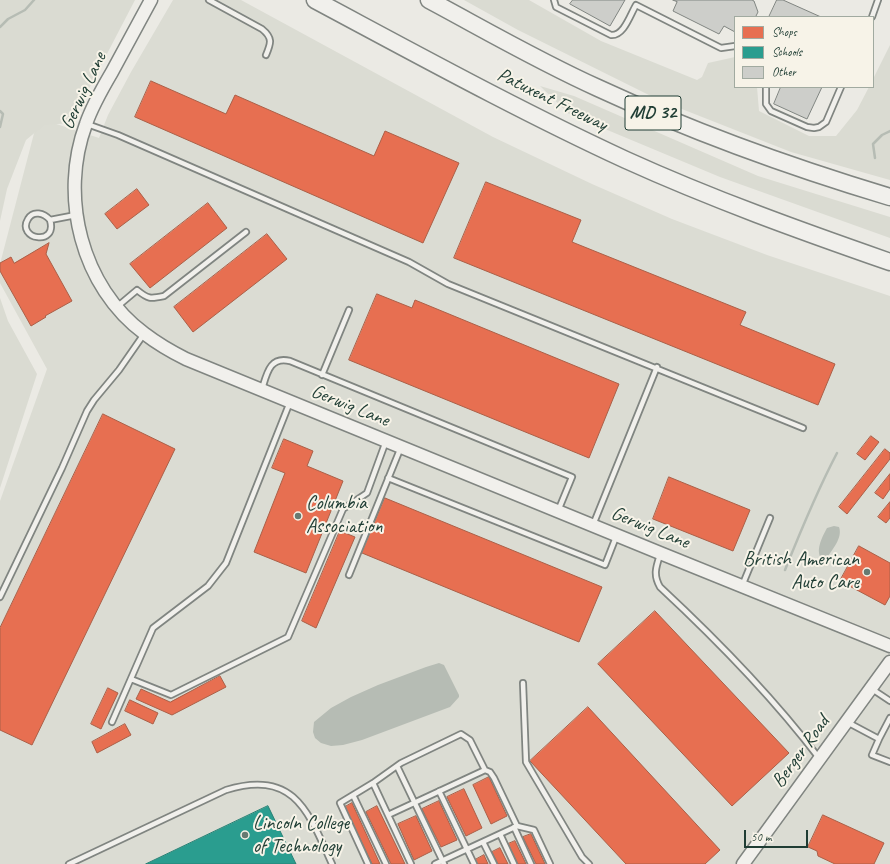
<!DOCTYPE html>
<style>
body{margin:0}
#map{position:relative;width:890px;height:864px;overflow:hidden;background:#ebeae4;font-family:Caveat,sans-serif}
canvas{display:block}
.legend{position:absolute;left:734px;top:16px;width:140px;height:72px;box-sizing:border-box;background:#f7f3e8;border:1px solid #a1aaa0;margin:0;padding:5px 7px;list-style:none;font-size:12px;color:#1f3d34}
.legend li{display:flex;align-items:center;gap:8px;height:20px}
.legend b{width:20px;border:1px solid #a1aaa0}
.scale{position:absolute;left:744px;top:830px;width:64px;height:18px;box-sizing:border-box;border:2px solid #1f3d34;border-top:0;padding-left:5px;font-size:12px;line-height:14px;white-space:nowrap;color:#1f3d34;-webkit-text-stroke:3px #f7f3e8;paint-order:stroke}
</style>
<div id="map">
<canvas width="890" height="864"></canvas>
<ul class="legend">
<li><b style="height:11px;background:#e76f51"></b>Shops</li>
<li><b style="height:11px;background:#2a9d8f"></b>Schools</li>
<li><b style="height:11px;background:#cdceca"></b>Other</li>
</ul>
<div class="scale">50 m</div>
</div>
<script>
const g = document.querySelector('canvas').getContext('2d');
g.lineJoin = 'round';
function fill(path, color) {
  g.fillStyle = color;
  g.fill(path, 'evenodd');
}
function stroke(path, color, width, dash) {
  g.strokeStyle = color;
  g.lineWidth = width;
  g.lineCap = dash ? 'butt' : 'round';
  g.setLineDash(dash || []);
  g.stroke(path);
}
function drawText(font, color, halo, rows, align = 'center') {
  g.font = font + ' Caveat,sans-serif';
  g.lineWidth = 4;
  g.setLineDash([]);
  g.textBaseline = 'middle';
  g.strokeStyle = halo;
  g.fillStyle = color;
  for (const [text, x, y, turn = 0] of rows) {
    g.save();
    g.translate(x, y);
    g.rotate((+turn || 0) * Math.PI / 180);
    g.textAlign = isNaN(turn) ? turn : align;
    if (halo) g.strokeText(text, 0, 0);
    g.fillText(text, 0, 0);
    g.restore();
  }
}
const built = new Path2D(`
 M 173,0 L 241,0 L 493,137 L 592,184 L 672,219 L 767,255 L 890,296 L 890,864 L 0,864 L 0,501 L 47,369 L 0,283 L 0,264 L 38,118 L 99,138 L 108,115 L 131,72 Z`);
const green = new Path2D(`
 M 0,0 L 135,0 L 71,123 L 44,125 L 26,140 L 7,189 L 0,221 Z
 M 464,0 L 529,0 L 601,41 L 697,80 L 702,77 L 708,63 L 735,57 L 735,87 L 757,87 L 759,111 L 809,136 L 836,136 L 857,110 L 869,87 L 873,87 L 873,79 L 890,45 L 890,180 L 791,152 L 659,100 L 518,30 Z
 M 540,86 L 574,96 L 758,176 L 890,217 L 890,238 L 720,177 L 569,114 Z
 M 0,298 L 8,321 L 37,374 L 0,488 Z`);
const water = new Path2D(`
 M 834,526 L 839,527 C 843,538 832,550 826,559 L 823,560 C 814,553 822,537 827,528 Z
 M 439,663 L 444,665 L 459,695 L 459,697 L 450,707 L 362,740 L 343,745 L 331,746 L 321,743 L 315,738 L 313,732 L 314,722 L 331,708 L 351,697 L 378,685 L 426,667 Z`);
const shops = new Path2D(`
 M 151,81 L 226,114 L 235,95 L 374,156 L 385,131 L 459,163 L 423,243 L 135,117 Z
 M 486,182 L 581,220 L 572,242 L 746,312 L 740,325 L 835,364 L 818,405 L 454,258 Z
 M 137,189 L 149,205 L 117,229 L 105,214 Z
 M 208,203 L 227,228 L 150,288 L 130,264 Z
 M 267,234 L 287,259 L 193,332 L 174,307 Z
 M 49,243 L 46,254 L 72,301 L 45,316 L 46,317 L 31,326 L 0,271 L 0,263 L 11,257 L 14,263 Z
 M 377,294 L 412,308 L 415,300 L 619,384 L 589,458 L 349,360 Z
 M 103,414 L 175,449 L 32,745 L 0,730 L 0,628 Z
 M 871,436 L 879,442 L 865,460 L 857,454 Z
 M 284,439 L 313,451 L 307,466 L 343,481 L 306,573 L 254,552 L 285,473 L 272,468 Z
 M 885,449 L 890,453 L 890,459 L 847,514 L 839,507 Z
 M 890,474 L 890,489 L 883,499 L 875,493 Z
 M 669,477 L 750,510 L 733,551 L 653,519 Z
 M 385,498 L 602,587 L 579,642 L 362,553 Z
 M 890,502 L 890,518 L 886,523 L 878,517 Z
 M 340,531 L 355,537 L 316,628 L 302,621 Z
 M 859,546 L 890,563 L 890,596 L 885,605 L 840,581 Z
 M 655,611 L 789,753 L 732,806 L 598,664 Z
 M 220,676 L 226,687 L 172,715 L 136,699 L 141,689 L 170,702 Z
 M 108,688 L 118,693 L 101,729 L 91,724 Z
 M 130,700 L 158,713 L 153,724 L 125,711 Z
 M 588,707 L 720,850 L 705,864 L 626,864 L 530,761 Z
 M 125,724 L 131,735 L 97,753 L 92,742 Z
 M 489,777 L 507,816 L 491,824 L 473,785 Z
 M 464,789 L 482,828 L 466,836 L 447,797 Z
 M 439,801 L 457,840 L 441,847 L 422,809 Z
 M 352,803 L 380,864 L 372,864 L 345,807 Z
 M 377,806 L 405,864 L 391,864 L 366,812 Z
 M 823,815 L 884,843 L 874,864 L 835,864 L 818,856 L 817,851 L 808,847 Z
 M 416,816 L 432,851 L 414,860 L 398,824 Z
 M 531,834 L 545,864 L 536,864 L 523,837 Z
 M 515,841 L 526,864 L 518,864 L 508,844 Z
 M 500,848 L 508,864 L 498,864 L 492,852 Z
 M 484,855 L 488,864 L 477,864 L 475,860 Z`);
const schools = new Path2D(`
 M 268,806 L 296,864 L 146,864 Z`);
const stream = new Path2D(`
 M 0,27 L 8,19 L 25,10 L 34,0
 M 0,111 L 3,114 L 0,127
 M 875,158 L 873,144 L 882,135 L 890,131
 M 785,570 C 801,530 817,491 837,453`);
const building = new Path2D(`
 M 573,0 L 625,0 L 610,26 L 570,4 Z
 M 673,0 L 752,0 L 754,1 L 758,12 L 756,16 L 757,17 L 735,17 L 735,32 L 724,26 L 719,34 L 673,11 L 677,2 Z
 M 777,0 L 783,0 L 821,17 L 769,17 Z
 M 781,87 L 822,87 L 807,119 L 774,104 Z`);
const lane = new Path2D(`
 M 209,0 L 262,29 C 273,38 271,43 266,55
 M 554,0 L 556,7 L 611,35 C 624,36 630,15 636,5 L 721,48 L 735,46
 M 872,17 L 878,0
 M 766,87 L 766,104 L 771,111 L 807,127 L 814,128 L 819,127 L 826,122 L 841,87
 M 87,124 L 118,135 L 409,262 L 448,284 L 803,428
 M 50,220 C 44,213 33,210 28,219 C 16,239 58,247 50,220 L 76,215
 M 118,306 L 137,290 C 148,299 150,299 164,296 L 246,232
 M 322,375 L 349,310
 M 262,389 C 267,373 270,356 290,361 L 572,477 L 558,511
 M 388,478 L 605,565 L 616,537
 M 593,525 L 657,367
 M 660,555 C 656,567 653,575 660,587 C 717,640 772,696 819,758
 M 349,575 L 401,447
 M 742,586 L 770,518
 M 0,597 L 62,468 L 87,411 L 94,400 L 119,370 L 144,334
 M 131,679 L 171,695 L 288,637 L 343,509 L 367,493 L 386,441
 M 523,683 L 526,762 L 582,857 L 589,864
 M 872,689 L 890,701
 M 112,722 L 153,628 L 208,586 L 226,563 L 290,402
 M 847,722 L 879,739 L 890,718
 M 879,739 L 872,755 L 890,762
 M 397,766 L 444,864
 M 373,783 L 411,864
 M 439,791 L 474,864
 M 353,795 L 386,864
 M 388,815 L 485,770
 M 514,827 L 531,864
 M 500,834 L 514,864
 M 483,842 L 494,864
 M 69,864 L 226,790 C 294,769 308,811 332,864
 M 368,864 L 340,803 L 373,783 L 401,763 L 461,734 L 470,740 L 485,770 L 490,772 L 494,778 L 517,826 L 534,830 L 550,864
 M 435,864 L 517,826`);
const secondary = new Path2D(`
 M 151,0 C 138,24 125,48 112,72 C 102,89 92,106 86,124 C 59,196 81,287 145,334 C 158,344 172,352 186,359 L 660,553 L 890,646
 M 743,864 L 890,662`);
const highway = new Path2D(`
 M 315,0 C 418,55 520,111 626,160 C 712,199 801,231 890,262
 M 429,0 C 485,30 540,62 598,88 C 693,132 790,167 890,197`);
const markers = [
 [298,516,4,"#667a72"],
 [867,572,4,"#667a72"],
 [245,835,4,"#667a72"]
];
const shields = [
 [653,113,56]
];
const shieldNames = [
 ["MD 32",653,113]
];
const streetNames = [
 ["Gerwig Lane",84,91,-65],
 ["Patuxent Freeway",552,100,26],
 ["Gerwig Lane",350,406,22],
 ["Gerwig Lane",650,528,22],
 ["Berger Road",801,752,-54]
];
const poiNames = [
 ["Columbia",306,504],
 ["Association",306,527],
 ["British American",859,560,"right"],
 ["Auto Care",859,583,"right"],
 ["Lincoln College",253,824],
 ["of Technology",253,847]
];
fill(built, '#dbdcd3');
fill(green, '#dadbd2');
fill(water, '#b6bcb4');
fill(shops, '#e76f51');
stroke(shops, '#ab6048', 1);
fill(schools, '#2a9d8f');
stroke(schools, '#278074', 1);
stroke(stream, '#b6bcb4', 2.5);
fill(building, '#cdceca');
stroke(building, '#808581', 1);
stroke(lane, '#808581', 8);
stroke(secondary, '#808581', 15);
stroke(highway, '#808581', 19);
stroke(lane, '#f1f0ec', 4.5);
stroke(secondary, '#f1f0ec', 12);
stroke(highway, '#f1f0ec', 16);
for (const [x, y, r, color] of markers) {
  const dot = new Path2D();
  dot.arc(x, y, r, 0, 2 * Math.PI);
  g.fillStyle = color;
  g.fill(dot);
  stroke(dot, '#f7f3e8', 1.5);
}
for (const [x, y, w] of shields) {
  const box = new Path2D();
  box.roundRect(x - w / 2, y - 17, w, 34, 3);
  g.fillStyle = '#f7f3e8';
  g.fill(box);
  stroke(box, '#1f3d34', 1);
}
drawText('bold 19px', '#1f3d34', null, shieldNames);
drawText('20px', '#1f3d34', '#f7f3e8', streetNames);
drawText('20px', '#1f3d34', '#f7f3e8', poiNames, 'left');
</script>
